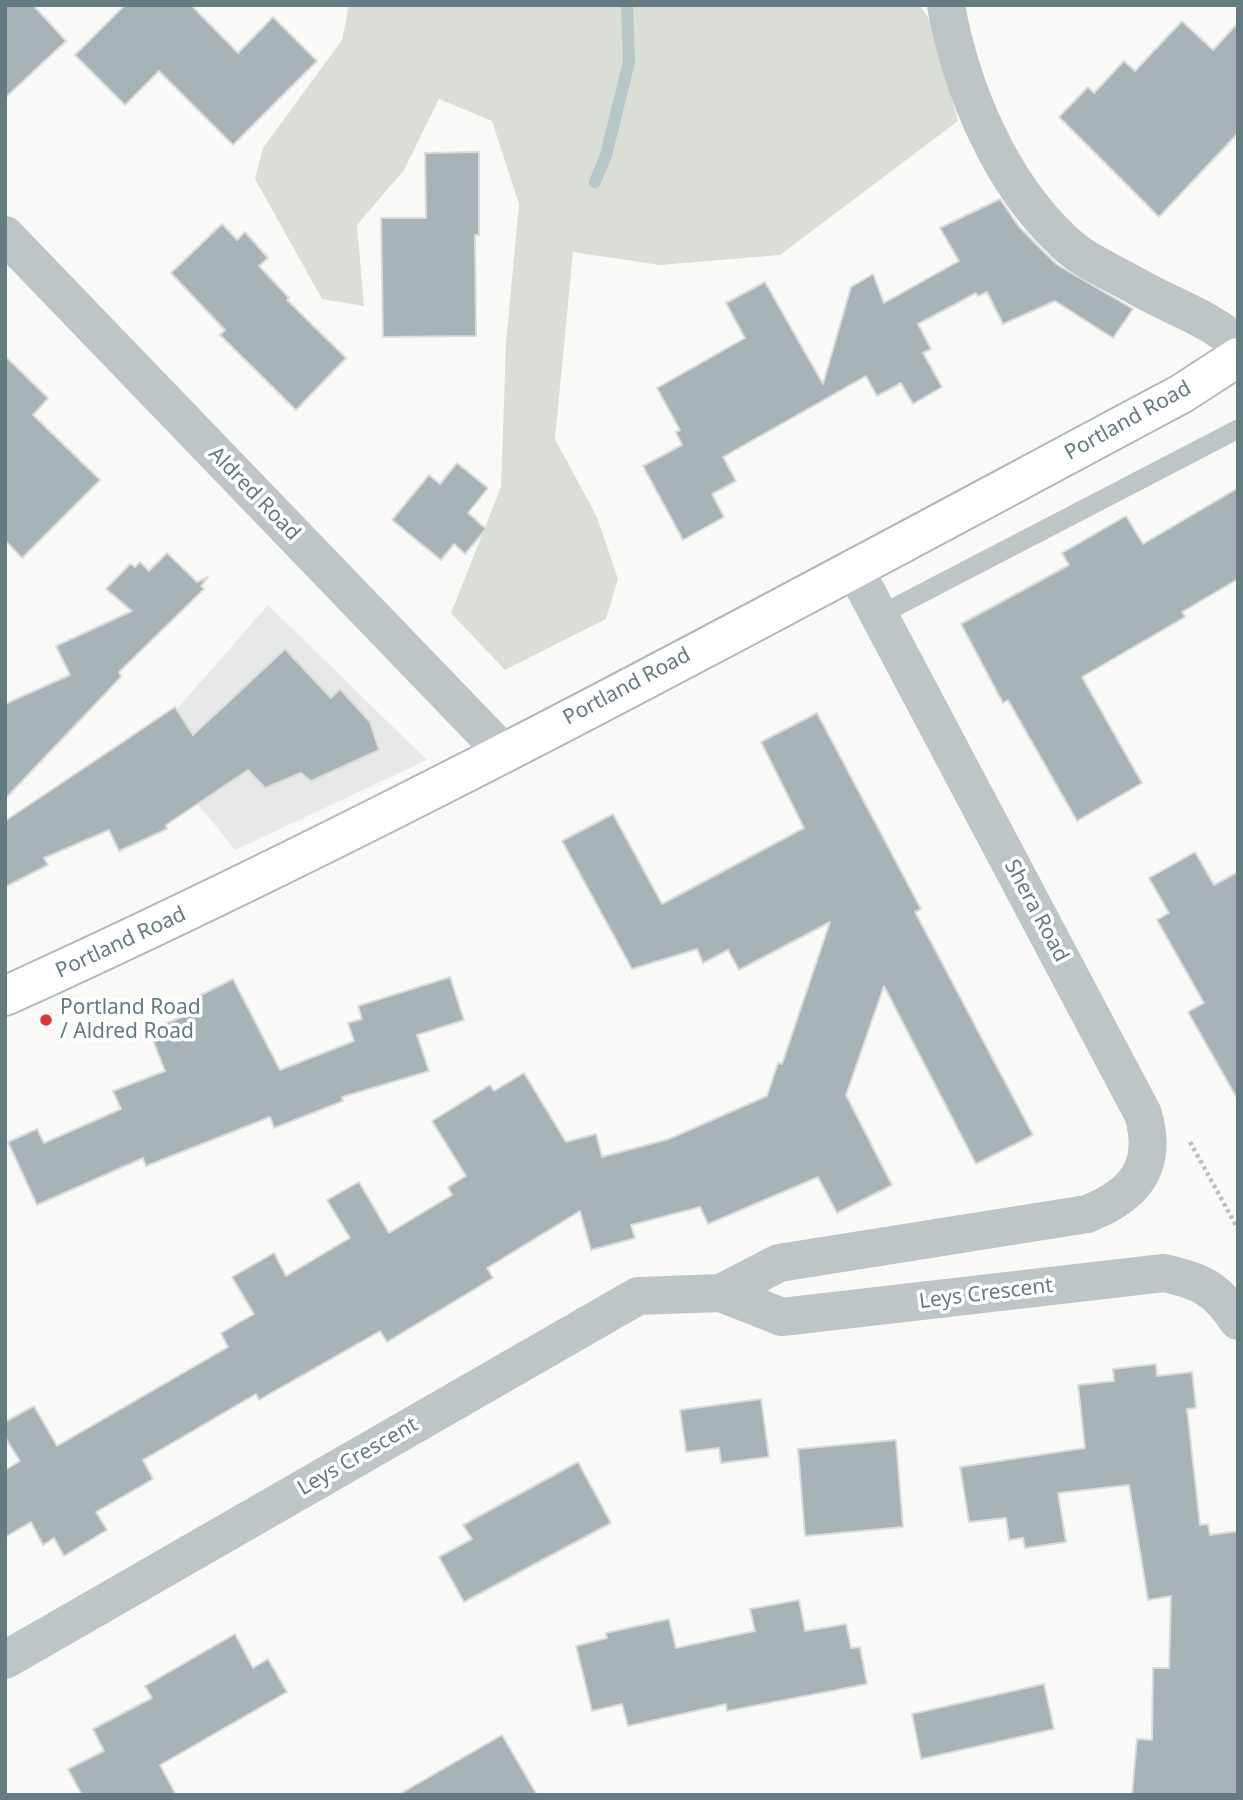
<!DOCTYPE html>
<style>
body{margin:0}
#map{position:relative;width:1243px;height:1800px;overflow:hidden;background:#f9f9f7;font-family:"Noto Sans",sans-serif}
canvas{display:block}
.frame{position:absolute;inset:0;border:7px solid #657a81;pointer-events:none}
</style>
<div id="map">
<canvas width="1243" height="1800"></canvas>
<div class="frame"></div>
</div>
<script>
const g = document.querySelector('canvas').getContext('2d');
g.lineJoin = 'round';
function fill(path, color) {
  g.fillStyle = color;
  g.fill(path, 'evenodd');
}
function stroke(path, color, width, dash) {
  g.strokeStyle = color;
  g.lineWidth = width;
  g.lineCap = dash ? 'butt' : 'round';
  g.setLineDash(dash || []);
  g.stroke(path);
}
function drawText(font, color, halo, rows, align = 'center') {
  g.font = font + ' "Noto Sans",sans-serif';
  g.lineWidth = 7;
  g.setLineDash([]);
  g.textBaseline = 'middle';
  g.strokeStyle = halo;
  g.fillStyle = color;
  for (const [text, x, y, turn = 0] of rows) {
    g.save();
    g.translate(x, y);
    g.rotate((+turn || 0) * Math.PI / 180);
    g.textAlign = isNaN(turn) ? turn : align;
    if (halo) g.strokeText(text, 0, 0);
    g.fillText(text, 0, 0);
    g.restore();
  }
}
const built = new Path2D(`
 M 268,605 L 427,760 L 235,850 L 148,742 Z`);
const green = new Path2D(`
 M 349,5 L 919,5 L 930,20 L 958,121 L 780,255 L 660,265 L 573,252 L 555,439 L 597,517 L 618,579 L 606,619 L 505,670 L 451,613 L 501,487 L 506,343 L 519,204 L 492,121 L 439,99 L 404,170 L 357,225 L 364,306 L 322,299 L 255,179 L 263,148 L 342,40 Z`);
const stream = new Path2D(`
 M 595,182 L 606,155 L 629,62 L 627,5`);
const building = new Path2D(`
 M 5,5 L 33,5 L 66,41 L 5,98 Z
 M 125,5 L 191,5 L 238,53 L 273,17 L 317,61 L 233,145 L 159,71 L 125,105 L 75,55 Z
 M 1182,21 L 1213,50 L 1238,23 L 1238,133 L 1159,217 L 1059,117 L 1088,87 L 1094,93 L 1124,61 L 1135,71 Z
 M 479,152 L 479,235 L 475,235 L 476,336 L 383,337 L 381,218 L 426,218 L 425,153 Z
 M 1000,199 L 1019,227 L 1056,264 L 1133,309 L 1113,338 L 1055,301 L 1003,324 L 987,292 L 978,296 L 976,293 L 918,324 L 931,349 L 923,353 L 942,387 L 913,404 L 901,383 L 877,396 L 866,376 L 723,457 L 736,481 L 712,494 L 724,517 L 683,540 L 643,466 L 682,445 L 676,432 L 680,430 L 657,388 L 745,338 L 726,303 L 765,282 L 823,384 L 851,287 L 873,274 L 884,303 L 959,261 L 940,228 Z
 M 222,224 L 237,240 L 245,232 L 268,258 L 259,266 L 289,298 L 287,300 L 346,358 L 296,410 L 220,335 L 225,330 L 171,273 Z
 M 5,356 L 48,398 L 33,415 L 100,480 L 22,558 L 5,540 Z
 M 457,463 L 488,488 L 468,513 L 486,529 L 465,554 L 454,544 L 441,560 L 392,520 L 429,475 L 440,484 Z
 M 1238,488 L 1238,579 L 1182,612 L 1185,617 L 1082,677 L 1142,783 L 1077,821 L 1008,700 L 1003,703 L 961,624 L 1069,565 L 1062,553 L 1126,516 L 1143,544 Z
 M 167,553 L 197,582 L 208,577 L 201,586 L 204,589 L 119,672 L 121,677 L 5,799 L 5,704 L 70,675 L 56,646 L 132,611 L 106,589 L 130,564 L 135,567 L 140,562 L 149,571 Z
 M 285,649 L 331,698 L 340,689 L 370,722 L 379,750 L 311,781 L 301,773 L 265,788 L 248,770 L 166,825 L 167,829 L 119,851 L 109,830 L 44,858 L 48,865 L 5,887 L 5,821 L 175,707 L 193,735 Z
 M 817,713 L 921,909 L 915,912 L 1033,1135 L 976,1164 L 884,986 L 846,1095 L 892,1185 L 837,1213 L 818,1177 L 708,1224 L 700,1207 L 631,1225 L 635,1238 L 591,1250 L 580,1211 L 487,1268 L 493,1278 L 387,1342 L 380,1331 L 259,1400 L 256,1394 L 143,1460 L 153,1479 L 96,1512 L 107,1530 L 64,1556 L 54,1538 L 43,1545 L 31,1522 L 5,1537 L 5,1470 L 20,1461 L 5,1437 L 5,1422 L 34,1406 L 57,1446 L 228,1347 L 221,1333 L 254,1314 L 232,1277 L 274,1253 L 286,1276 L 350,1238 L 327,1200 L 359,1182 L 389,1233 L 452,1195 L 448,1187 L 466,1176 L 432,1121 L 490,1085 L 494,1091 L 524,1073 L 566,1142 L 596,1134 L 602,1157 L 669,1139 L 767,1096 L 778,1063 L 782,1064 L 830,922 L 739,970 L 728,950 L 703,963 L 697,949 L 632,969 L 562,841 L 613,814 L 662,904 L 804,828 L 761,742 Z
 M 1195,852 L 1214,885 L 1238,872 L 1238,1100 L 1188,1012 L 1204,1003 L 1157,920 L 1169,913 L 1149,878 Z
 M 450,977 L 464,1020 L 417,1035 L 429,1071 L 342,1097 L 343,1101 L 274,1128 L 270,1117 L 146,1166 L 143,1158 L 37,1205 L 8,1142 L 37,1129 L 44,1143 L 121,1109 L 113,1091 L 165,1071 L 149,1030 L 197,1011 L 191,1000 L 233,979 L 280,1070 L 354,1041 L 348,1023 L 362,1019 L 358,1006 Z
 M 1156,1364 L 1157,1376 L 1192,1372 L 1196,1408 L 1187,1409 L 1200,1525 L 1208,1524 L 1210,1535 L 1238,1531 L 1238,1795 L 1132,1795 L 1137,1739 L 1152,1740 L 1153,1668 L 1169,1668 L 1171,1596 L 1148,1600 L 1129,1485 L 1058,1493 L 1066,1542 L 1025,1548 L 1023,1538 L 1009,1540 L 1006,1518 L 969,1522 L 960,1467 L 1085,1448 L 1078,1385 L 1114,1381 L 1113,1369 Z
 M 761,1399 L 769,1457 L 721,1463 L 719,1448 L 686,1452 L 680,1410 Z
 M 896,1440 L 903,1527 L 805,1536 L 798,1449 Z
 M 578,1462 L 611,1523 L 464,1602 L 439,1557 L 472,1539 L 463,1525 Z
 M 799,1600 L 805,1631 L 846,1624 L 851,1648 L 860,1647 L 867,1684 L 727,1711 L 726,1704 L 628,1726 L 622,1704 L 592,1711 L 576,1646 L 607,1638 L 606,1633 L 669,1619 L 676,1648 L 755,1631 L 750,1609 Z
 M 235,1634 L 253,1668 L 268,1659 L 287,1692 L 160,1765 L 176,1795 L 82,1795 L 68,1769 L 104,1751 L 93,1729 L 152,1698 L 145,1686 Z
 M 1044,1684 L 1054,1729 L 921,1759 L 912,1714 Z
 M 502,1735 L 537,1795 L 398,1795 Z`);
const path = new Path2D(`
 M 1190,1142 L 1238,1229`);
const lane = new Path2D(`
 M 880,615 L 1238,429`);
const street = new Path2D(`
 M 946,5 C 961,89 1000,182 1063,241 C 1082,260 1113,273 1136,286 C 1170,306 1208,317 1238,344
 M 5,235 L 503,752
 M 721,1293 L 779,1263 L 1087,1214 C 1136,1195 1158,1166 1143,1114 L 854,568
 M 5,1660 L 638,1296 L 721,1293 L 782,1317 L 1164,1273 C 1201,1281 1217,1289 1238,1321`);
const secondary = new Path2D(`
 M 5,996 C 406,814 793,601 1181,394 L 1238,357`);
const markers = [
 [46,1020,7,"#e03531"]
];
const streetNames = [
 ["Portland Road",1128,421,-29],
 ["Aldred Road",254,494,46],
 ["Portland Road",627,687,-28],
 ["Shera Road",1036,911,62],
 ["Portland Road",121,943,-25],
 ["Leys Crescent",986,1294,-7],
 ["Leys Crescent",358,1457,-30]
];
const poiNames = [
 ["Portland Road",60,1008],
 ["/ Aldred Road",60,1032]
];
fill(built, '#e7e9e8');
fill(green, '#dbded6');
stroke(stream, '#b7c7c8', 12);
fill(building, '#a7b3b6');
stroke(building, '#dbdbd9', 2);
stroke(secondary, '#b0b9bc', 42);
stroke(path, '#bbbfc1', 4.5, [3.5, 3.5]);
stroke(lane, '#bec5c7', 19);
stroke(street, '#bec5c7', 38);
stroke(secondary, '#fff', 38);
for (const [x, y, r, color] of markers) {
  const dot = new Path2D();
  dot.arc(x, y, r, 0, 2 * Math.PI);
  g.fillStyle = color;
  g.fill(dot);
  stroke(dot, '#fff', 2.5);
}
drawText('21px', '#657a81', '#fff', streetNames);
drawText('21px', '#657a81', '#fff', poiNames, 'left');
</script>
